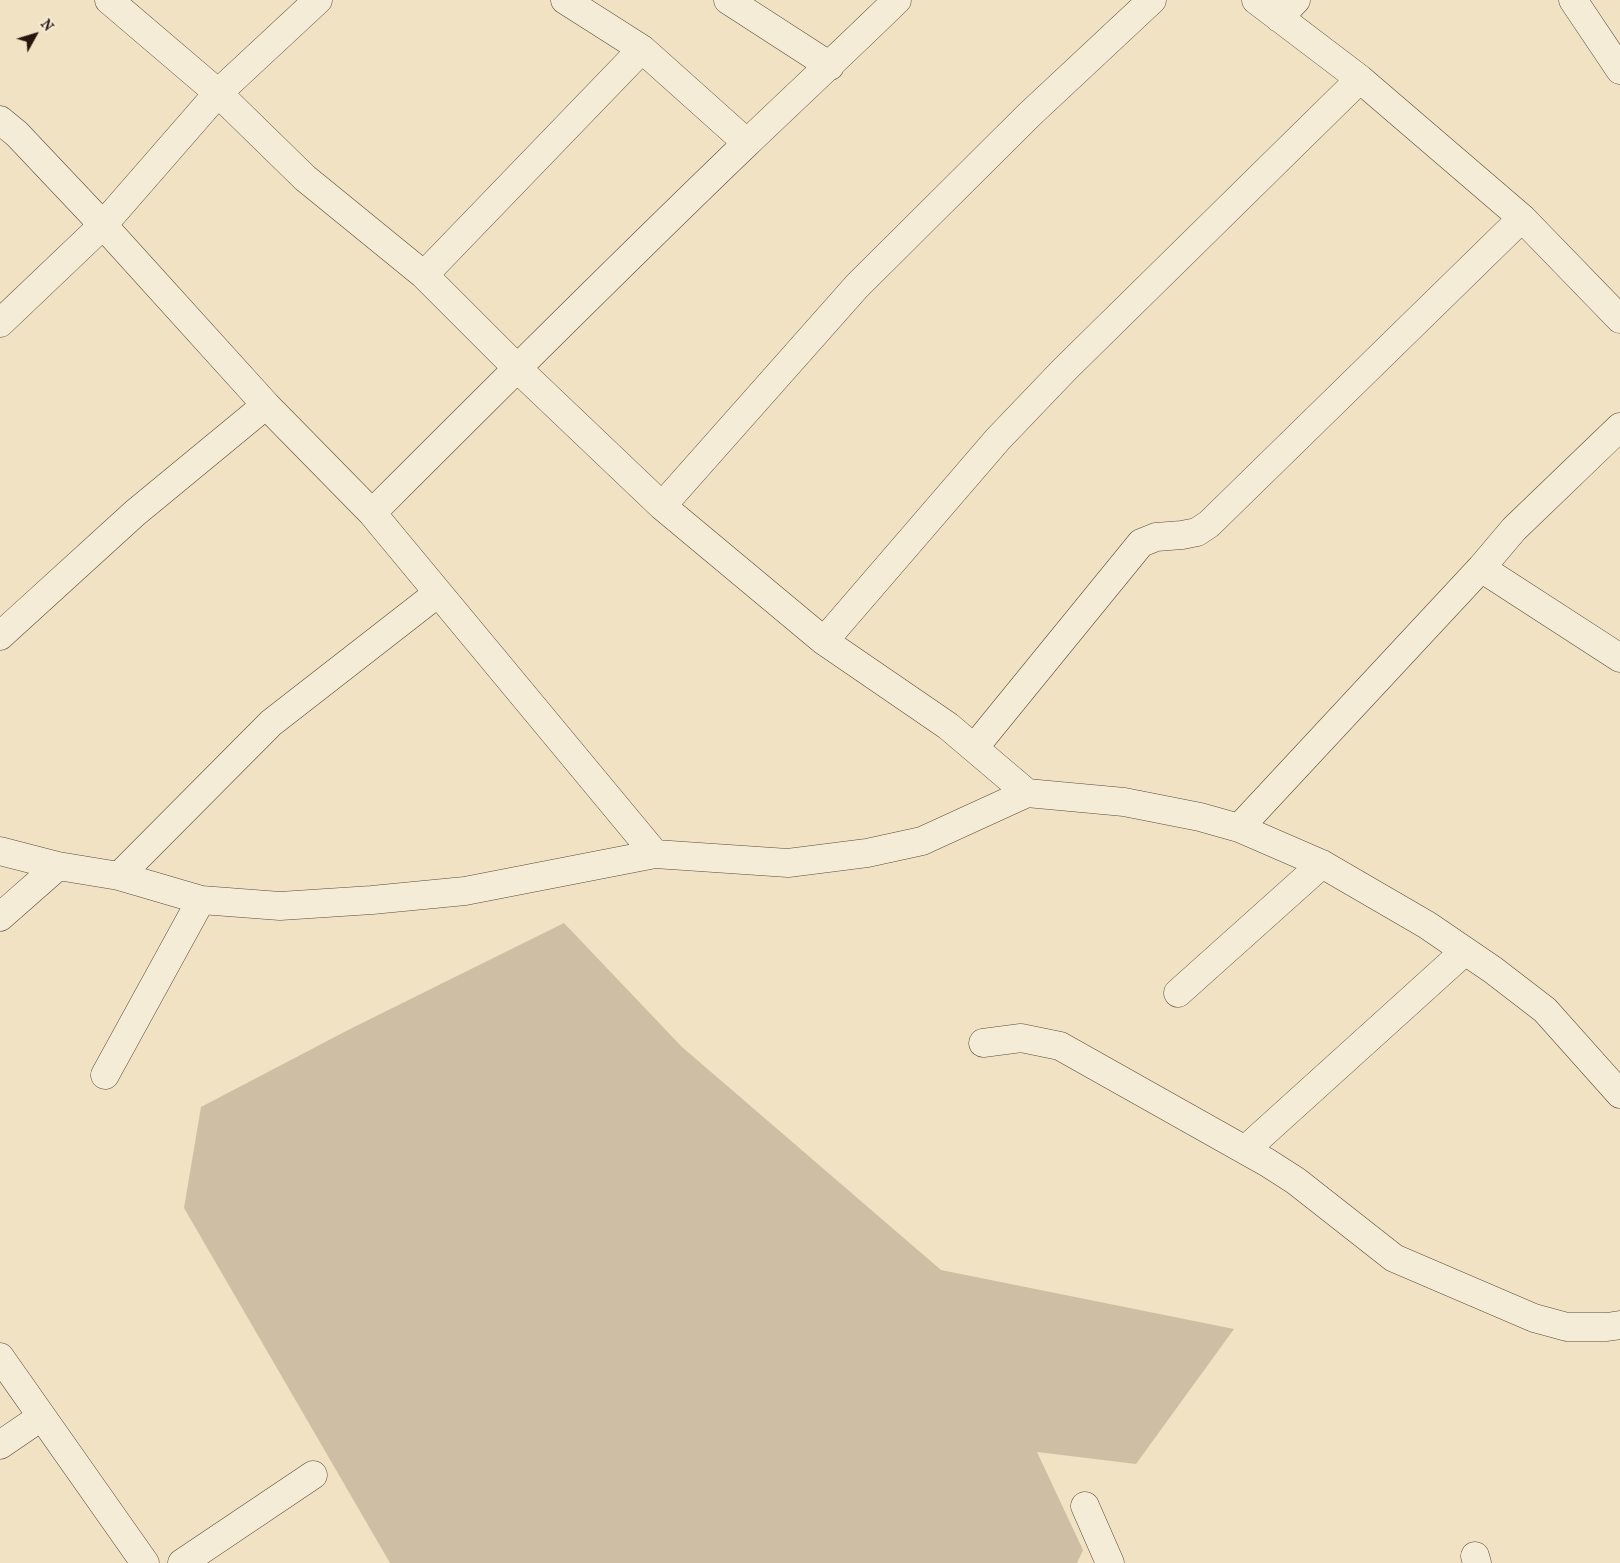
<!DOCTYPE html>
<style>
body{margin:0}
#map{position:relative;width:1620px;height:1563px;overflow:hidden;background:#f0e2c3;font-family:"IM FELL French Canon",serif}
canvas{display:block}
.north{position:absolute;left:10px;top:10px;width:50px;height:50px;-webkit-text-stroke:4px #f5ecd8;paint-order:stroke;rotate:51deg;font-size:14px;font-weight:700;line-height:20px;text-align:center;color:#27160b}
.north::after{content:'';display:block;margin:auto;width:18px;height:22px;background:#27160b;clip-path:polygon(50% 0,100% 100%,50% 72%,0 100%)}
</style>
<div id="map">
<canvas width="1620" height="1563"></canvas>
<div class="north">N</div>
</div>
<script>
const g = document.querySelector('canvas').getContext('2d');
g.lineJoin = 'round';
function fill(path, color) {
  g.fillStyle = color;
  g.fill(path, 'evenodd');
}
function stroke(path, color, width, dash) {
  g.strokeStyle = color;
  g.lineWidth = width;
  g.lineCap = dash ? 'butt' : 'round';
  g.setLineDash(dash || []);
  g.stroke(path);
}
const green = new Path2D(`
 M 564,923 L 682,1047 L 941,1270 L 1234,1329 L 1136,1464 L 1037,1452 L 1083,1550 L 1077,1563 L 390,1563 L 184,1208 L 201,1107 L 350,1029 Z`);
const minor = new Path2D(`
 M 109,0 L 218,93 L 305,178 L 424,275 L 517,368 L 662,506 L 824,641 L 948,726 L 1027,793 L 1124,802 L 1200,817 L 1239,828 L 1322,864 L 1427,925 L 1493,970 L 1545,1010 L 1620,1094
 M 565,0 L 642,49 L 747,143
 M 728,0 L 830,66
 M 1256,0 L 1360,79 L 1522,218 L 1620,319
 M 1573,0 L 1620,70
 M 1279,18 L 1296,0
 M 0,120 L 17,134 L 103,225 L 266,405 L 372,513 L 655,854
 M 424,275 L 642,49
 M 0,323 L 103,225 L 218,93 L 318,0
 M 662,506 L 857,286 L 1030,114 L 1152,0
 M 372,513 C 496,389 620,265 746,144 C 796,96 847,49 897,0
 M 1481,568 L 1620,658
 M 0,636 L 135,513 L 266,405
 M 824,641 L 998,439 L 1065,369 L 1360,79
 M 974,748 L 1141,543 L 1156,537 L 1182,535 L 1197,532 L 1209,524 L 1522,218
 M 1239,828 L 1481,568 L 1514,529 L 1620,427
 M 0,851 L 58,866 L 119,876 L 201,900 L 280,906 L 372,900 L 465,891 L 655,854 L 788,863 L 867,853 L 922,841 L 1027,793
 M 119,876 L 271,723 L 438,593
 M 0,917 L 58,866
 M 1178,993 L 1322,864
 M 983,1043 L 1021,1038 L 1060,1046 L 1268,1163 L 1296,1181 L 1394,1258 L 1534,1318 L 1567,1327 L 1607,1327 L 1620,1325
 M 105,1075 L 201,900
 M 1245,1150 L 1465,951
 M 0,1357 L 145,1563
 M 0,1445 L 41,1417
 M 1085,1506 L 1110,1563
 M 1475,1556 L 1477,1563
 M 182,1563 L 313,1475`);
fill(green, '#cebfa4');
stroke(minor, '#594939', 29);
stroke(minor, '#f5ecd8', 28);
</script>
